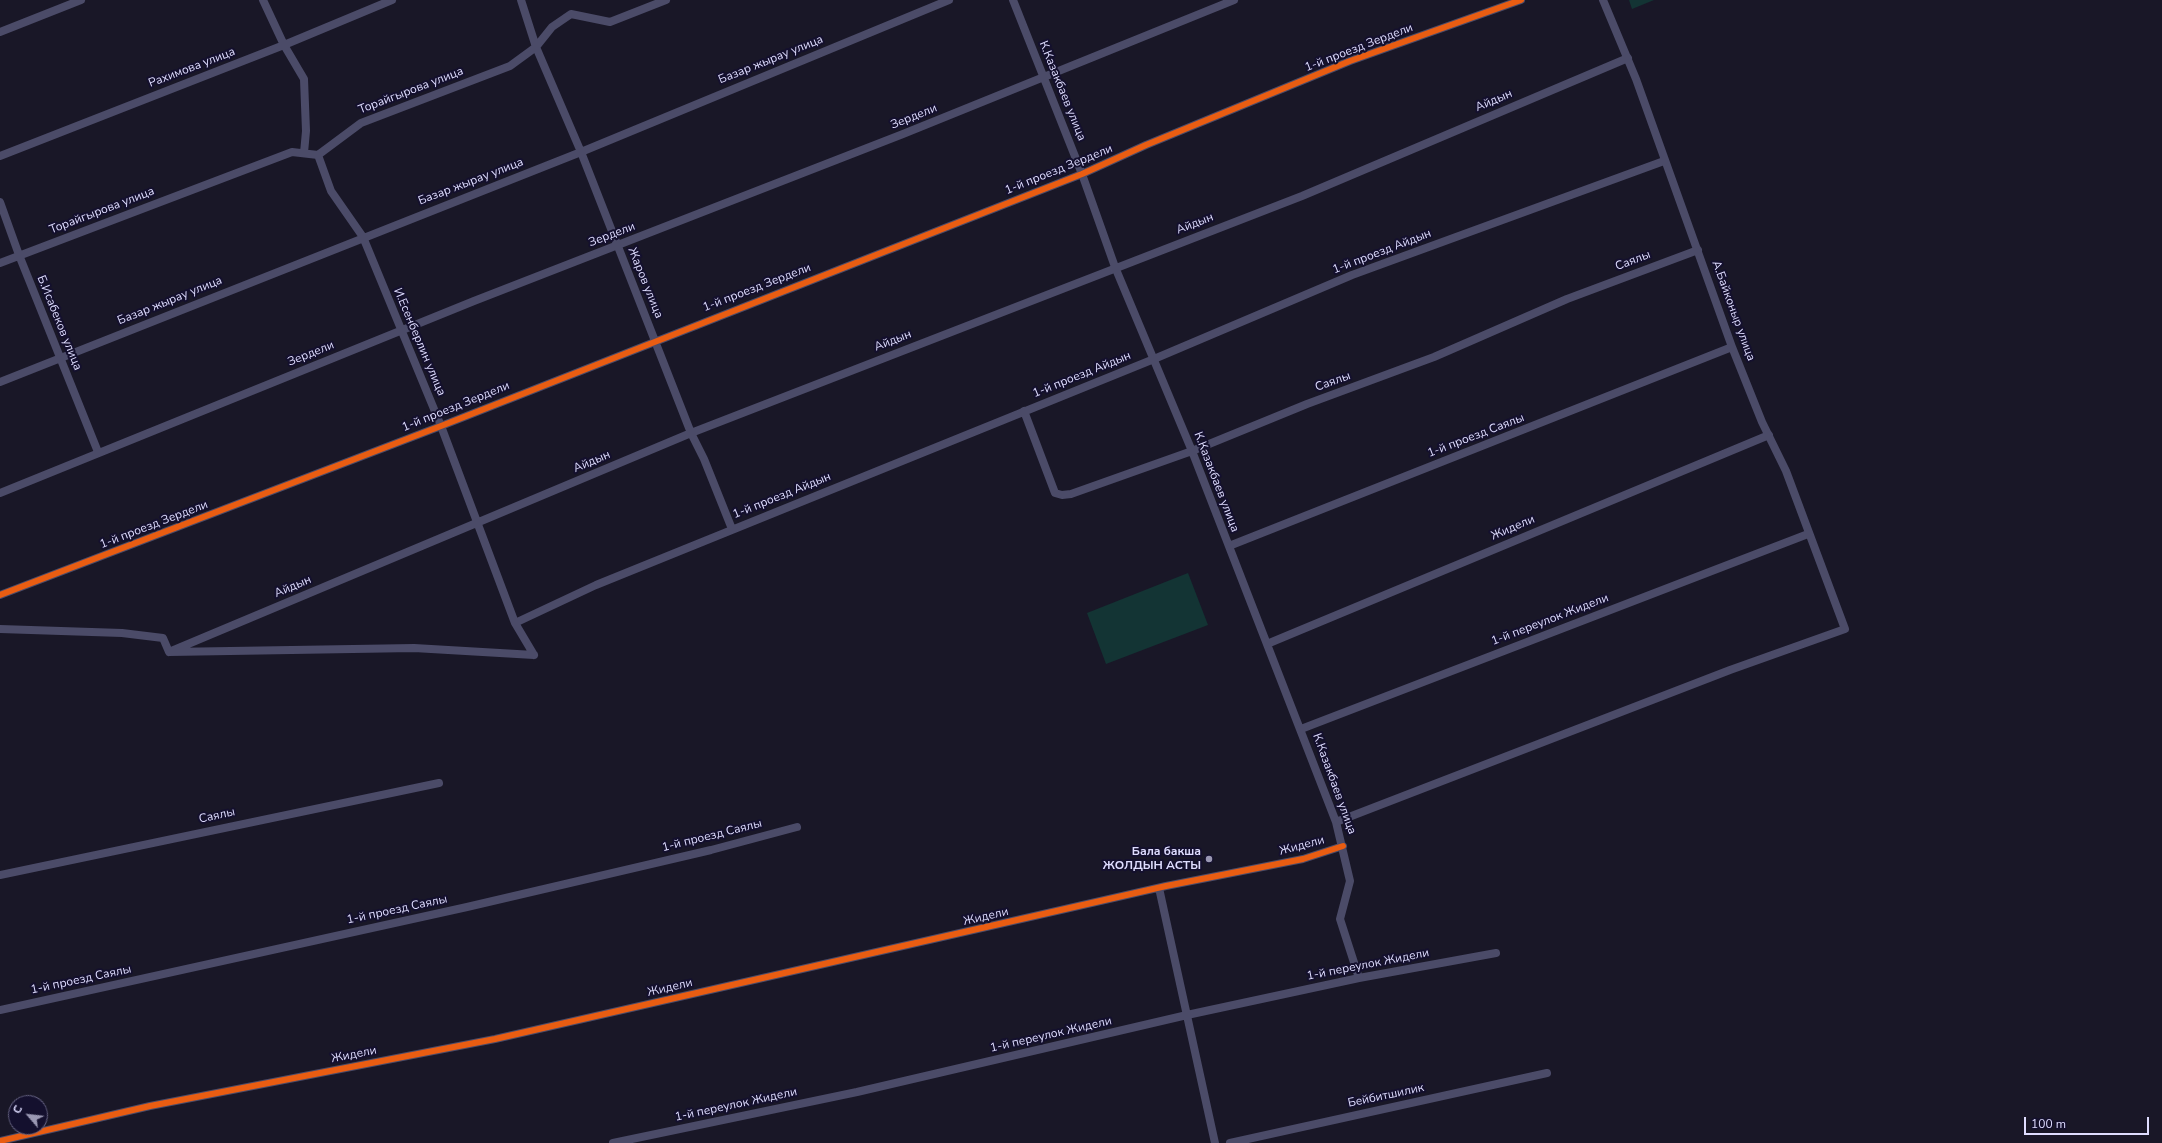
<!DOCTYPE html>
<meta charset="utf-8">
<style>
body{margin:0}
#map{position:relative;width:2162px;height:1143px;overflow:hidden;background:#191727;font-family:"Nunito Sans",sans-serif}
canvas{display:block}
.north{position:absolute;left:8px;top:1095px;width:40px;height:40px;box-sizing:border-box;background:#14102e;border:1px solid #656282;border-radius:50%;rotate:298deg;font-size:11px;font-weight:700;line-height:16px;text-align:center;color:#dfddff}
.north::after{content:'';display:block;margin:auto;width:14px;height:18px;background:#9a98b3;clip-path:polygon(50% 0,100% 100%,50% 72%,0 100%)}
.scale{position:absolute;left:2024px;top:1117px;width:125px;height:18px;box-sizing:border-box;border:2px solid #dfddff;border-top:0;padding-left:5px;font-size:12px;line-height:14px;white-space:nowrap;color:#dfddff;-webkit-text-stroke:3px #14102e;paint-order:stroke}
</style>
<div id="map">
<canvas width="2162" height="1143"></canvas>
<div class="north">С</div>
<div class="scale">100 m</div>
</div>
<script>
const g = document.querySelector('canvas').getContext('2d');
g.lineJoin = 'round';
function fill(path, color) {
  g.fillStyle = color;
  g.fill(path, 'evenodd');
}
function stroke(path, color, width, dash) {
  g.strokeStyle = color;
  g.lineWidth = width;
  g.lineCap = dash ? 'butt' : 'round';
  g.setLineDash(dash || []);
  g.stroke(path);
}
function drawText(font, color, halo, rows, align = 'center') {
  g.font = font + ' "Nunito Sans",sans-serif';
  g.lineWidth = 4;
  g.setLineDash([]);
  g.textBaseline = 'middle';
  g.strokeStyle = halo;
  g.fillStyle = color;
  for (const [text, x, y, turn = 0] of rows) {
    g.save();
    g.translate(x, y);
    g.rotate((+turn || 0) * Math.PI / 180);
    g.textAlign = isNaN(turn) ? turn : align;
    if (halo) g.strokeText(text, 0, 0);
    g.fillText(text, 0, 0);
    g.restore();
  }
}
const green = new Path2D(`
 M 1629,0 L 1654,0 L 1632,9 Z
 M 1188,573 L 1208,625 L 1106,664 L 1087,613 Z`);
const minor = new Path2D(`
 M 263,0 L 284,45 L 304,79 L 306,131 L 304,153
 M 521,0 L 536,47 L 581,152 L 691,433 L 704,459 L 732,529
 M 1013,0 L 1082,174 L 1115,267 L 1192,451 L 1336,822 L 1350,881 L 1340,919 L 1359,978
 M 0,32 L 81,0
 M 318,155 L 331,191 L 363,237 L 441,426 L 515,623 L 534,655
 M 0,156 L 284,45 L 392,0
 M 0,202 L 19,255 L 98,452
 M 0,263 L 292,152 L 318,155 L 361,123 L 510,66 L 536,47 L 552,27 L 571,14 L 610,22 L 666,0
 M 0,382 L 581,152 L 949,0
 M 1024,411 L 1055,493 L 1062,495 L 1071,494 L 1192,451 L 1307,404 L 1434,357 L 1567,299 L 1698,250
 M 0,493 L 474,301 L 903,134 L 1234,0
 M 1229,546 L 1732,347
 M 0,595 L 441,426 L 1082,174 L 1146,145 L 1350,61 L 1521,0
 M 515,623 L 596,585 L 1154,359 L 1352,275 L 1664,161
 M 0,629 L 122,633 L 163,638 L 169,652 L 414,648 L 534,655
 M 1267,644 L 1769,435
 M 169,652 L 691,433 L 1302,196 L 1628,58
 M 1301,729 L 1808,534
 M 1336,822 L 1730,670 L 1845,629 L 1786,471 L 1762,422 L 1732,347 L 1636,79 L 1603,0
 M 0,875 L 439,783
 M 1159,888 L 1215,1143
 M 0,1010 L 467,907 L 711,850 L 797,827
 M 0,1141 L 150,1106 L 495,1039 L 1166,886 L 1303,859 L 1343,846
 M 613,1143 L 857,1092 L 1187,1015 L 1359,978 L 1496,953
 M 1230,1143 L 1547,1073`);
const cycleway = new Path2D(`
 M 0,595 L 441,426 L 1082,174 L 1146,145 L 1350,61 L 1521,0
 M 0,1141 L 150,1106 L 495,1039 L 1166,886 L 1303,859 L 1343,846`);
const markers = [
 [1209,859,4,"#9a98b3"]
];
const streetNames = [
 ["1-й проезд Зердели",1359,48,-21],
 ["Базар жырау улица",771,60,-22],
 ["Рахимова улица",192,68,-21],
 ["Торайгырова улица",411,91,-21],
 ["К.Казакбаев улица",1062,91,68],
 ["Айдын",1494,101,-23],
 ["Зердели",914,117,-22],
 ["1-й проезд Зердели",1059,170,-22],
 ["Базар жырау улица",471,182,-21],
 ["Торайгырова улица",102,211,-21],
 ["Айдын",1195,224,-21],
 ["Зердели",612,235,-21],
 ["1-й проезд Айдын",1382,252,-21],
 ["Саялы",1633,261,-21],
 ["Жаров улица",645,283,68],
 ["1-й проезд Зердели",757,288,-21],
 ["Базар жырау улица",170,301,-22],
 ["А.Байконыр улица",1733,311,70],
 ["Б.Исабеков улица",59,323,68],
 ["Айдын",893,341,-21],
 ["И.Есенберлин улица",419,342,67],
 ["Зердели",311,354,-22],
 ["1-й проезд Айдын",1082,375,-22],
 ["Саялы",1333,382,-20],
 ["1-й проезд Зердели",456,407,-22],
 ["1-й проезд Саялы",1476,436,-21],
 ["Айдын",592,462,-23],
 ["К.Казакбаев улица",1216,482,69],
 ["1-й проезд Айдын",782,496,-22],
 ["1-й проезд Зердели",154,525,-21],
 ["Жидели",1513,528,-23],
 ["Айдын",293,587,-23],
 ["1-й переулок Жидели",1550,620,-21],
 ["К.Казакбаев улица",1334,784,70],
 ["Саялы",217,816,-12],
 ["1-й проезд Саялы",712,836,-14],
 ["Жидели",1302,846,-15],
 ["1-й проезд Саялы",397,910,-12],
 ["Жидели",986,917,-13],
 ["1-й переулок Жидели",1368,965,-11],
 ["1-й проезд Саялы",81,980,-12],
 ["Жидели",670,988,-13],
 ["1-й переулок Жидели",1051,1035,-13],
 ["Жидели",354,1055,-11],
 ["Бейбитшилик",1386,1096,-12],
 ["1-й переулок Жидели",736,1105,-12]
];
const poiNames = [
 ["Бала бакша",1201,852],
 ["ЖОЛДЫН АСТЫ",1201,866]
];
fill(green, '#133434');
stroke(minor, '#4b4b68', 8);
stroke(cycleway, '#e95d12', 6);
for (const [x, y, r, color] of markers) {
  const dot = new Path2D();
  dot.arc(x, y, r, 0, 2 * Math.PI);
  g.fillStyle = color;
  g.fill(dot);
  stroke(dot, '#14102e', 1.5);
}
drawText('12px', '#dfddff', '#14102e', streetNames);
drawText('bold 12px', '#dfddff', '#14102e', poiNames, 'right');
</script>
